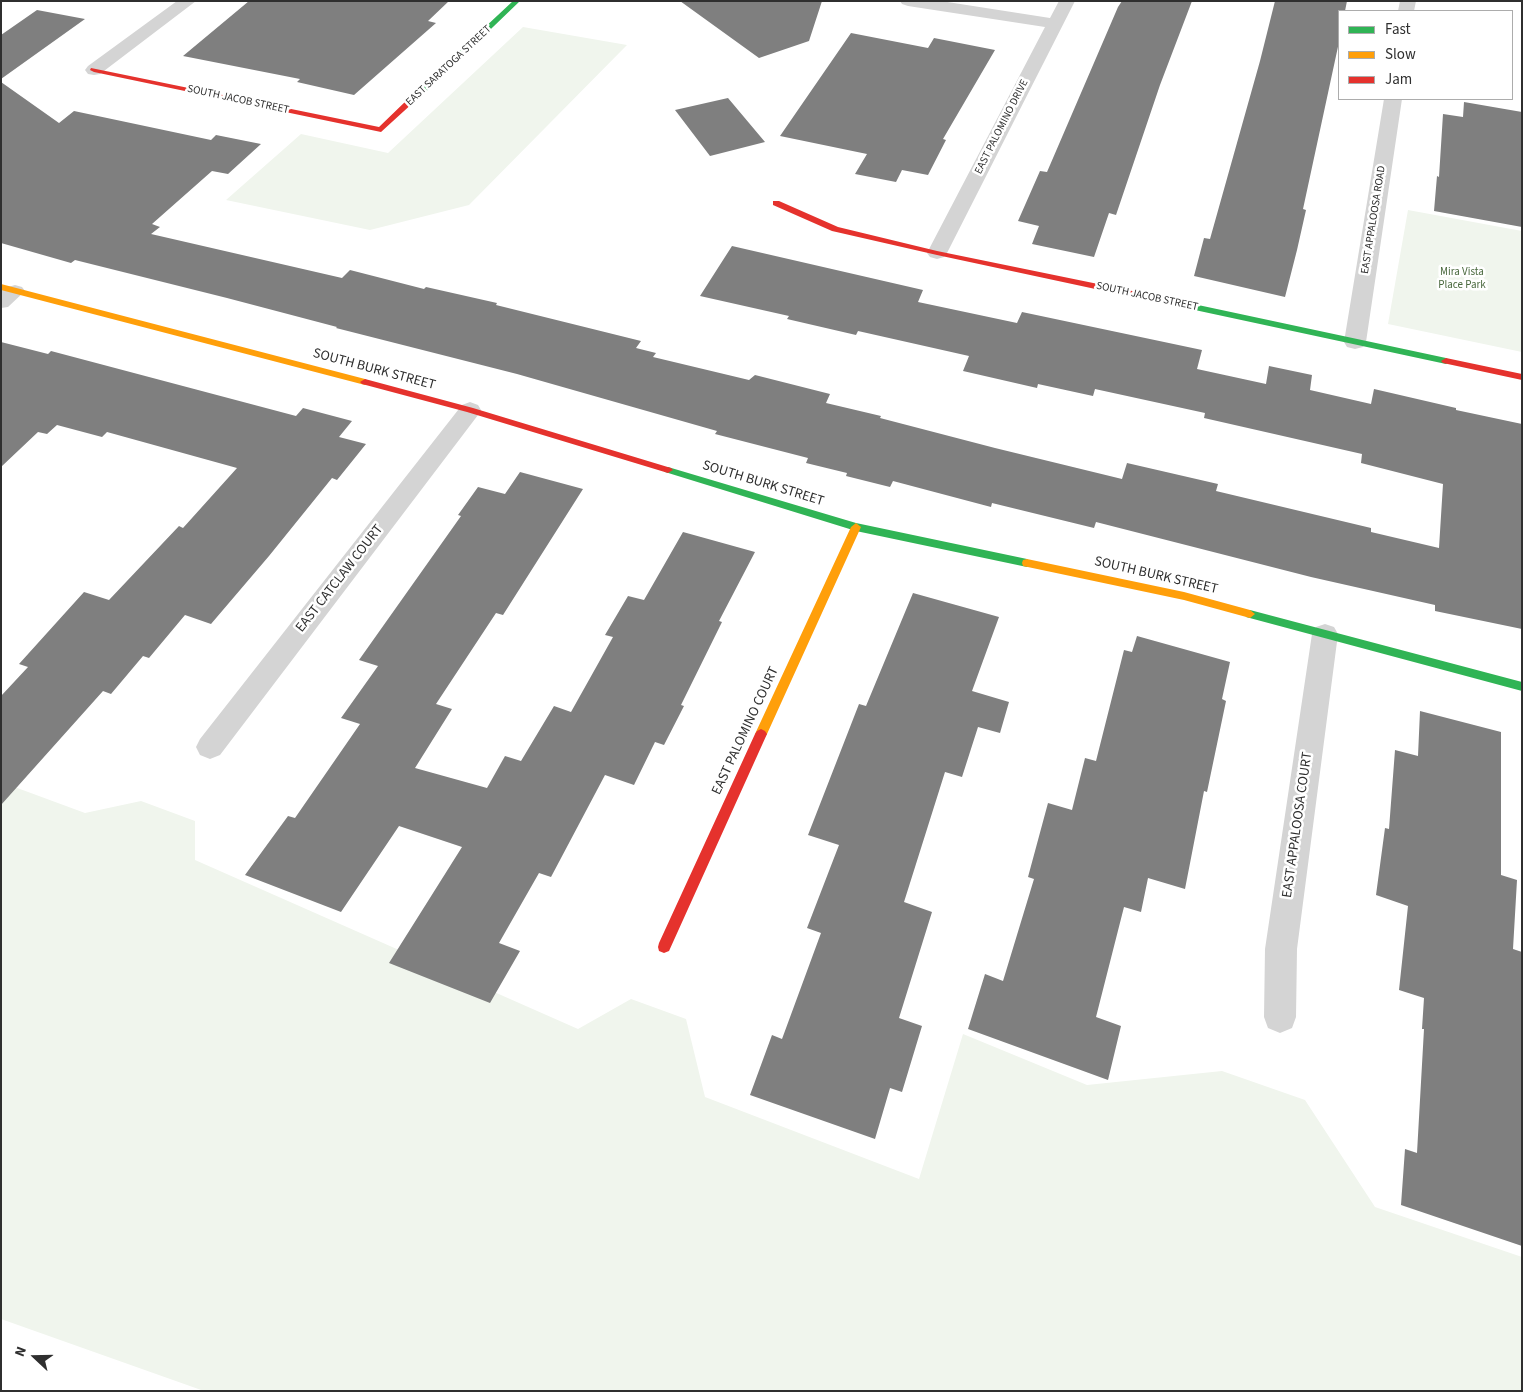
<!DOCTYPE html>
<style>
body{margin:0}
#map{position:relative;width:1523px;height:1392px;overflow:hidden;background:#fff;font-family:"Source Sans 3",sans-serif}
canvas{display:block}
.frame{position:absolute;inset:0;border:2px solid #2f2f2f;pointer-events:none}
.legend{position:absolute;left:1338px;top:10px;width:175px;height:90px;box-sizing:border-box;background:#fff;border:1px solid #acacac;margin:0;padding:6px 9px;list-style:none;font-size:15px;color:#2f2f2f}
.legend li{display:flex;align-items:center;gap:10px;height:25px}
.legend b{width:25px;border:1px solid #acacac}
.north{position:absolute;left:10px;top:1332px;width:50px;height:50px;-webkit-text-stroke:4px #fff;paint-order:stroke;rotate:291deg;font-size:14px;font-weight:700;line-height:20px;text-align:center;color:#2f2f2f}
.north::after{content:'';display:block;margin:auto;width:18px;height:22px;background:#2f2f2f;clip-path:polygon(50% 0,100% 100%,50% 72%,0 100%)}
</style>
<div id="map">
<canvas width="1523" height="1392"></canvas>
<div class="frame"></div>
<ul class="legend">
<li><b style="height:6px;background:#30b455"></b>Fast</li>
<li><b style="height:6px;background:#ff9f0a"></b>Slow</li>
<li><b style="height:6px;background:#e5322d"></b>Jam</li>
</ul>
<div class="north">N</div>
</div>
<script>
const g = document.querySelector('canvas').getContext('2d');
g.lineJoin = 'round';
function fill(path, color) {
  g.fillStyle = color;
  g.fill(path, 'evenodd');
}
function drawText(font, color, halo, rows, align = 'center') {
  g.font = font + ' "Source Sans 3",sans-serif';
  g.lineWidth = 5;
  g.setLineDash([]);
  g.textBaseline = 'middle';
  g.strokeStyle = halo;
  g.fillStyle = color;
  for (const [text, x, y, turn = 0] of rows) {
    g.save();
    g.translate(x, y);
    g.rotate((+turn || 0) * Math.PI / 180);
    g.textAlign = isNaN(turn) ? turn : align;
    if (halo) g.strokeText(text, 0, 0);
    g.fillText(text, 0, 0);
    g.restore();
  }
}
const green = new Path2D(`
 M 523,27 L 627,45 L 469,205 L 370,230 L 226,200 L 301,134 L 388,153 Z
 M 1408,210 L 1522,231 L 1522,352 L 1388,324 Z
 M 1,782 L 85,813 L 141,801 L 195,821 L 195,860 L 578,1029 L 631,999 L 686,1019 L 705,1097 L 919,1179 L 963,1034 L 1087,1085 L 1222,1071 L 1305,1100 L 1375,1207 L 1522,1257 L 1522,1391 L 204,1391 L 1,1319 Z`);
const building = new Path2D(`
 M 249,1 L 449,1 L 428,21 L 436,23 L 354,95 L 297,82 L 300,79 L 183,56 Z
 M 680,1 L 822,1 L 809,41 L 759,58 Z
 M 1122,1 L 1192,1 L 1160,85 L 1116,215 L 1109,213 L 1094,257 L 1032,244 L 1039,226 L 1018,221 L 1040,171 L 1047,172 L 1118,7 Z
 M 1275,1 L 1347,1 L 1345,11 L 1339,11 L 1339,42 L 1303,209 L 1306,210 L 1297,250 L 1285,297 L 1194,276 L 1204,238 L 1210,239 L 1260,61 Z
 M 37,10 L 85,19 L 1,79 L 1,35 Z
 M 851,33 L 928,48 L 934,38 L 995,50 L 943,139 L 946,140 L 928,175 L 902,170 L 896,182 L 855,174 L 867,154 L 780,136 Z
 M 1,82 L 59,123 L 74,111 L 211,140 L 216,135 L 261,144 L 228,174 L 212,171 L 152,224 L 160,227 L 151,234 L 342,278 L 350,270 L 424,289 L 426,287 L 497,303 L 496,305 L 641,341 L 636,348 L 656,353 L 653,357 L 749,380 L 755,375 L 830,394 L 826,403 L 881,416 L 880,418 L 995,448 L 1122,479 L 1127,463 L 1218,484 L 1216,491 L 1371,528 L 1371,532 L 1439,548 L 1443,484 L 1361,463 L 1362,454 L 1204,418 L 1205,413 L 1095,389 L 1093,396 L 1038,384 L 1037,388 L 963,371 L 969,356 L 858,331 L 856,335 L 787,319 L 789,316 L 700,296 L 732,246 L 923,290 L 918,302 L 1017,323 L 1022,312 L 1202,350 L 1197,369 L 1266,384 L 1269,366 L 1312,375 L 1310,390 L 1371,404 L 1374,389 L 1456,408 L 1456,410 L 1522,424 L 1522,629 L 1435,611 L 1435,605 L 1311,577 L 1096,522 L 1094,528 L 992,503 L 991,507 L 893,481 L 890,487 L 846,476 L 847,473 L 806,463 L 808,458 L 715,434 L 717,431 L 517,374 L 336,328 L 337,327 L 227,298 L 75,260 L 71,263 L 1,243 Z
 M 728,98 L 765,142 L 710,156 L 675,110 Z
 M 1464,102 L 1522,112 L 1522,227 L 1434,211 L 1437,176 L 1439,177 L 1443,114 L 1463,117 Z
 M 1,342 L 48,354 L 51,351 L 296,416 L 303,408 L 352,421 L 339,437 L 366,444 L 337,480 L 332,478 L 269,556 L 211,624 L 185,615 L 149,658 L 143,656 L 111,694 L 103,691 L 1,805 L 1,696 L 28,667 L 19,664 L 84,592 L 109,600 L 179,526 L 183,528 L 237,468 L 107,432 L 102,437 L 57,425 L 47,434 L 38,432 L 1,467 Z
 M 520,472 L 583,489 L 503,615 L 496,613 L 436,704 L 452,709 L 415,768 L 487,788 L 505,756 L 521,761 L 554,706 L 571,712 L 613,637 L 605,635 L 628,596 L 644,600 L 683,532 L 755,552 L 719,621 L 722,622 L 681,705 L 684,706 L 664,745 L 655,742 L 634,785 L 605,775 L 551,877 L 539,873 L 499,943 L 520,951 L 490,1003 L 389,963 L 462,847 L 399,826 L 341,912 L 245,875 L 288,816 L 295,818 L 360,724 L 341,718 L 378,666 L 359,660 L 461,516 L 458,515 L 478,487 L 505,494 Z
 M 913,593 L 999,617 L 972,691 L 1009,702 L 1000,733 L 978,727 L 962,777 L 945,772 L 904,902 L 932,912 L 899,1018 L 922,1026 L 902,1092 L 890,1088 L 875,1139 L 750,1095 L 772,1035 L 782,1039 L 821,933 L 807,928 L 839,845 L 808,835 L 859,704 L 866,706 Z
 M 1137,636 L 1230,662 L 1222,699 L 1226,701 L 1207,792 L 1204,791 L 1185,889 L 1148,878 L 1141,912 L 1124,907 L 1096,1017 L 1121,1026 L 1108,1080 L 968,1029 L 985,974 L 1003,981 L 1034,879 L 1028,877 L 1048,803 L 1072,810 L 1085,758 L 1096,761 L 1124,650 L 1132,652 Z
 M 1420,711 L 1501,732 L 1501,875 L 1517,880 L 1513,949 L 1522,952 L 1522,1246 L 1401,1205 L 1405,1149 L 1417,1153 L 1424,1029 L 1422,1029 L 1424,998 L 1399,990 L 1408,906 L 1376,895 L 1385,828 L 1389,829 L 1395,750 L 1418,756 Z`);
const street = new Path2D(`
 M 177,1 L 196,1 L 100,74 L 94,75 L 88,74 L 85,70 L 88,66 Z
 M 900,1 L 941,1 L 1050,18 L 1059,1 L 1075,1 L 947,253 L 944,257 L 937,259 L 930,257 L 927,253 L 1045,27 L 908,6 L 902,4 Z
 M 1400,1 L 1416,1 L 1414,11 L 1398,11 Z
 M 1384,99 L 1402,99 L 1366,342 L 1363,347 L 1355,349 L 1347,347 L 1344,342 Z
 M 15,285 L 22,287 L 25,291 L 8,307 L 1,308 L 1,291 L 8,287 Z
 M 470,402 L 478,405 L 481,410 L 478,415 L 220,755 L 210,759 L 200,755 L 196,747 L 200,739 L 462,405 Z
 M 1325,624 L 1334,627 L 1338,634 L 1297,949 L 1296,1017 L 1292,1028 L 1280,1033 L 1268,1028 L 1264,1017 L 1265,949 L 1312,634 L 1316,627 Z`);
const fast = new Path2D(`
 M 513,1 L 520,1 L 414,103 L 408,103 L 408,99 Z
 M 1142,293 L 1446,358 L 1451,361 L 1446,364 L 1139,298 L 1138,296 Z
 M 668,467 L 856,523 L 1027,559 L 1032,563 L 1027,567 L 856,531 L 665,472 L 663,470 L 665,468 Z
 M 1250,610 L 1522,682 L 1522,691 L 1246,617 L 1245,614 L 1246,611 Z`);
const slow = new Path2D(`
 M 1,284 L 365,379 L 370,382 L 365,385 L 1,290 Z
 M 856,523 L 861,527 L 767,734 L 765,737 L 757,737 L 755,734 L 851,527 Z
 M 1027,559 L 1184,592 L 1250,610 L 1255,614 L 1250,618 L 1184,600 L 1023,566 L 1022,563 L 1023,560 Z`);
const jam = new Path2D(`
 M 91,68 L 379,127 L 408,99 L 415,101 L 381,132 L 94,72 L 90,70 Z
 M 773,201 L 779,201 L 838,227 L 937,251 L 1142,293 L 1146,296 L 1142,299 L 937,255 L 832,231 L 773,205 Z
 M 1446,358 L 1522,374 L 1522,380 L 1443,363 L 1441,361 Z
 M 365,379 L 473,408 L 671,468 L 673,470 L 668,473 L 467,412 L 362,384 L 360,382 Z
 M 761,729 L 765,731 L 767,734 L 669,951 L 664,953 L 659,951 L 658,947 L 659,943 L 755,734 L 757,731 Z`);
const farStreetnames = [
 ["EAST SARATOGA STREET",449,66,-43],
 ["SOUTH JACOB STREET",238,100,12],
 ["EAST PALOMINO DRIVE",1002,127,-63],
 ["EAST APPALOOSA ROAD",1374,220,-81],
 ["SOUTH JACOB STREET",1147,297,12]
];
const farParknames = [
 ["Mira Vista",1462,273],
 ["Place Park",1462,286]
];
const streetNames = [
 ["SOUTH BURK STREET",374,370,15],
 ["SOUTH BURK STREET",763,484,17],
 ["SOUTH BURK STREET",1156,576,13],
 ["EAST CATCLAW COURT",340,579,-52],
 ["EAST PALOMINO COURT",746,731,-65],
 ["EAST APPALOOSA COURT",1298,825,-82]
];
fill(green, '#f0f5ed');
fill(building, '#7f7f7f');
fill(street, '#d4d4d4');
fill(fast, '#30b455');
fill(slow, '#ff9f0a');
fill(jam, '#e5322d');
drawText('11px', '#2f2f2f', '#fff', farStreetnames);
drawText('11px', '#4a693e', '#fff', farParknames);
drawText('14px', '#2f2f2f', '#fff', streetNames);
</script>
